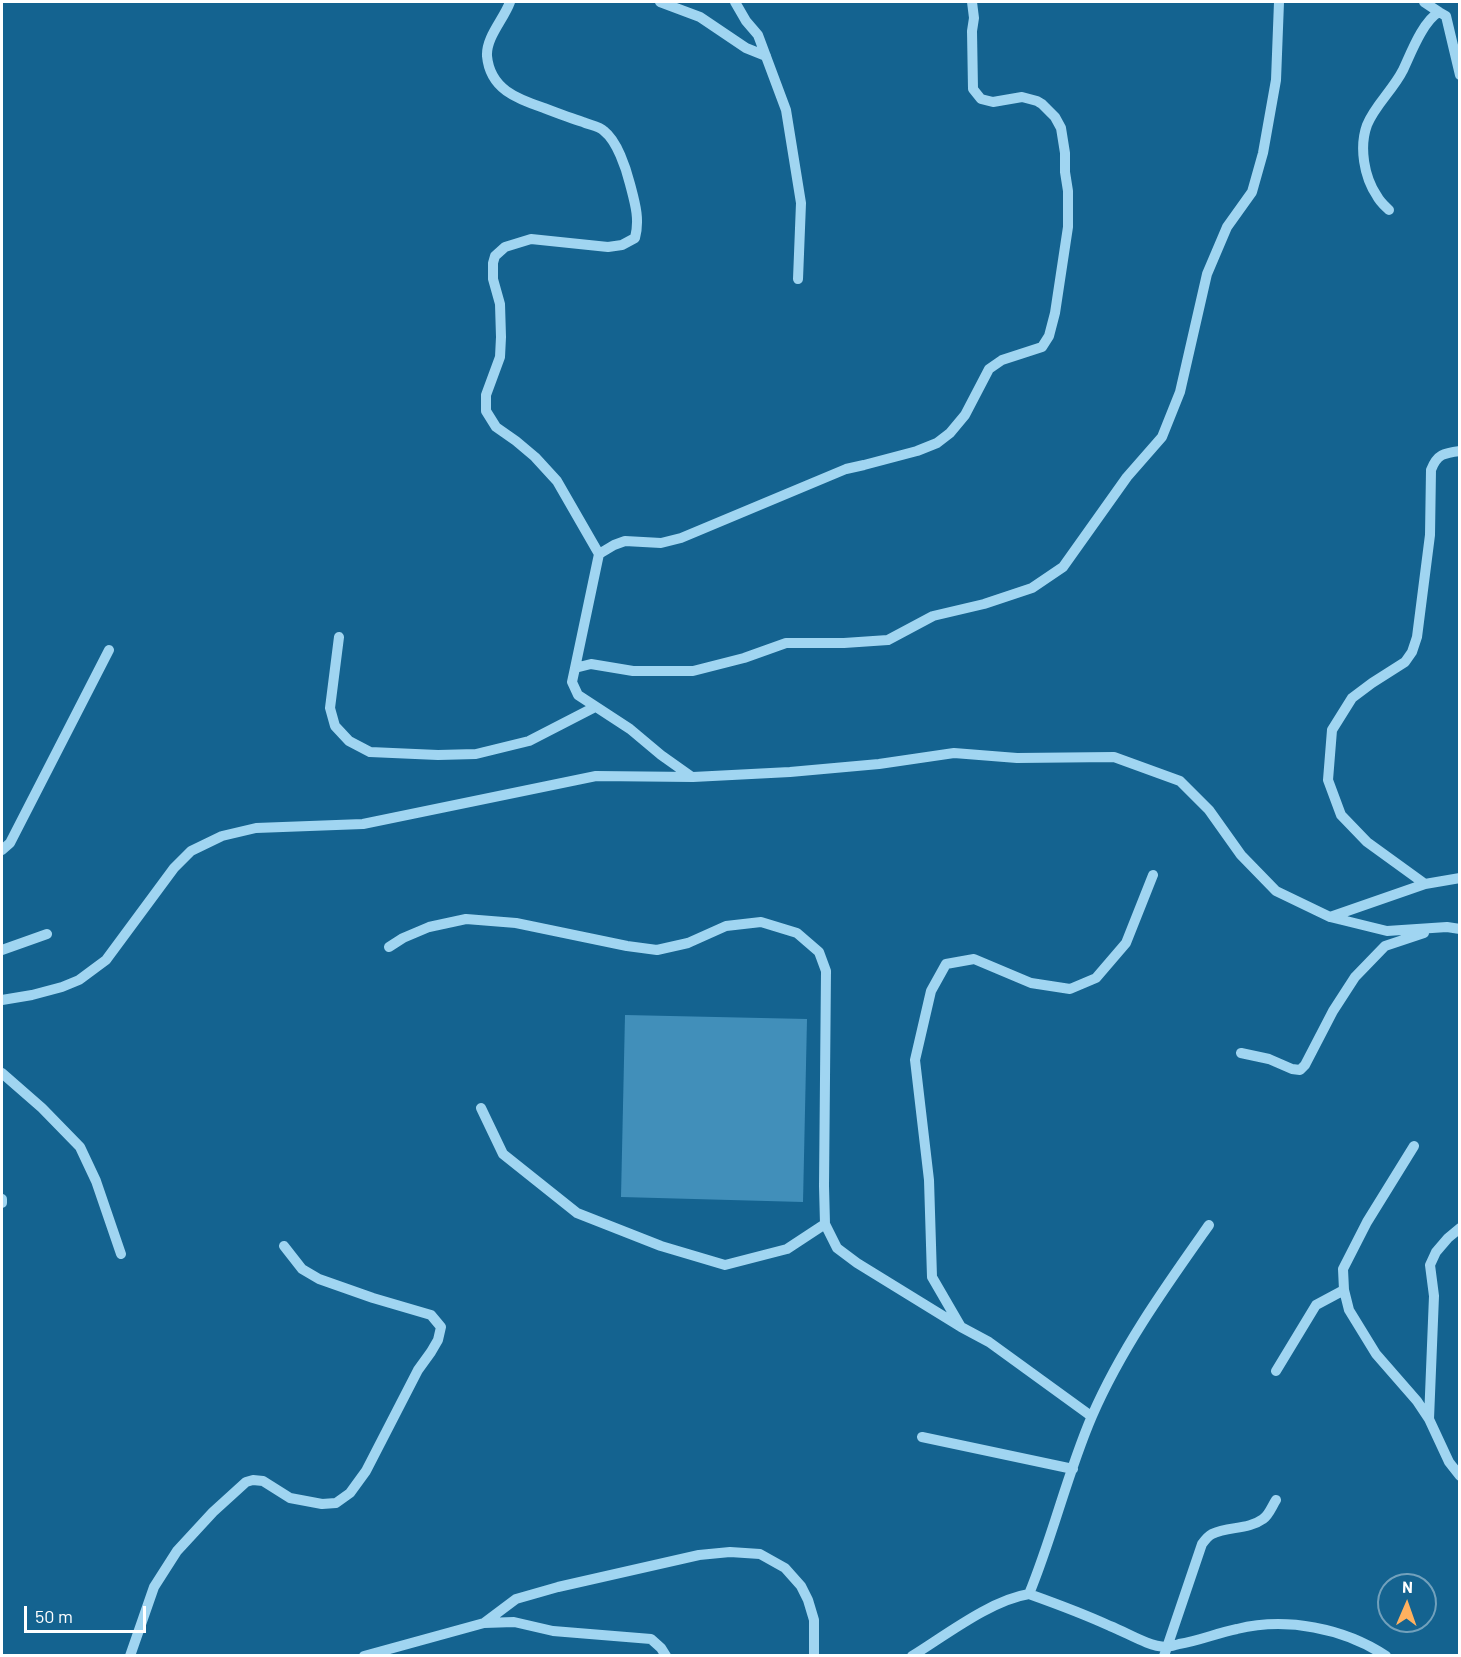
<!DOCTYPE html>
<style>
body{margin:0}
#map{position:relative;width:1461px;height:1657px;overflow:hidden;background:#146390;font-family:Barlow,sans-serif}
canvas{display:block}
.frame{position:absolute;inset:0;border:3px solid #fff;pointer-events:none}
.north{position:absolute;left:1377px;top:1573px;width:60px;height:60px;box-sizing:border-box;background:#146390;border:2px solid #72a1bc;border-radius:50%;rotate:2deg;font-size:16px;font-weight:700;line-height:24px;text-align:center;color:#fff}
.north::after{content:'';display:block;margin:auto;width:21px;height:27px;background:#ffb15f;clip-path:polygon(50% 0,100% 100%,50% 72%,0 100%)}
.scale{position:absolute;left:24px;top:1606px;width:122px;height:27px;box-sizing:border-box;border:3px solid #fff;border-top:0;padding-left:8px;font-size:18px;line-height:21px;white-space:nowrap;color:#fff;-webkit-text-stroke:4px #146390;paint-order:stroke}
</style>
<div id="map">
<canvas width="1461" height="1657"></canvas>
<div class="frame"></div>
<div class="north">N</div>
<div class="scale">50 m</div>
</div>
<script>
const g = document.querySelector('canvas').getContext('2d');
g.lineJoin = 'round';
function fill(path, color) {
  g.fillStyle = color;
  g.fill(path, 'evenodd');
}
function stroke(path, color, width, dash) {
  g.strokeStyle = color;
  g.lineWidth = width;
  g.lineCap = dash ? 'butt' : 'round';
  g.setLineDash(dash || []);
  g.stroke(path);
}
const building = new Path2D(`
 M 625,1015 L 807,1019 L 803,1202 L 621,1197 Z`);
const minor = new Path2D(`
 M 510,2 C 504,19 486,37 487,56 C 490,89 517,99 544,108 C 557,113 570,118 583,122 C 589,125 599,126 604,131 C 617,141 626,168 630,184 C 635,203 640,219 635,238 L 622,245 L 608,247 L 531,239 L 505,247 L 495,256 L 493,263 L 493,279 L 500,304 L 501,337 L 500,357 L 486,395 L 486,411 L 496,427 L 516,441 L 535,457 L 557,481 L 599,554 L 575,668
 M 660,2 L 700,17 L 746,48 L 766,56
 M 735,2 L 746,21 L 758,35 L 786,110 L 801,203 L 798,279
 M 1424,2 L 1439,12
 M 1389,210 C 1385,206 1380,202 1377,196 C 1364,177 1359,147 1367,125 C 1375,105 1393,90 1403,70 C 1411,53 1423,21 1439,12 L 1446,16 L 1460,75
 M 599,554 L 614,545 L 625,541 L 661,543 L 681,538 L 846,469 L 864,465 L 917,451 L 937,443 L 950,433 L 965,415 L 989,369 L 1002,360 L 1042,347 L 1049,336 L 1055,313 L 1068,227 L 1068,191 L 1065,172 L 1065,153 L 1061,128 L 1055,117 L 1042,104 L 1037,101 L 1022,97 L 993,102 L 981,99 L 973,89 L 972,31 L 974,18 L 972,2
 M 339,637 L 330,708 L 335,726 L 349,741 L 370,752 L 438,755 L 476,754 L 529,741 L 595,707
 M 692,777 L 661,755 L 630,729 L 578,695 L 572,682 L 575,668 L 591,664 L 633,671 L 693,671 L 744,658 L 786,643 L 844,643 L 888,640 L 933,616 L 984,604 L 1032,588 L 1063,567 L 1127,477 L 1162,437 L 1180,392 L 1207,274 L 1227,227 L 1252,192 L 1263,153 L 1276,80 L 1279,2
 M 2,850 L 10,843 L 109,650
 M 1425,884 L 1367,842 L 1341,815 L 1328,780 L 1332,730 L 1352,698 L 1372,683 L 1405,662 L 1412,652 L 1417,637 L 1430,535 L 1431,470 C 1437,454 1444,453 1460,451
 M 1330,917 L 1425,884 L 1460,878
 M 389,947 L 403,938 L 429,927 L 466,919 L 516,923 L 627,946 L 657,950 L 688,943 L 726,926 L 761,922 L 797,933 L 819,952 L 826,971 L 824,1186 L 825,1224 L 837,1248 L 857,1263 L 961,1327
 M 2,950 L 47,934
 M 2,1000 L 32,995 L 62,987 L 79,980 L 106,960 L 174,868 L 191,851 L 222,836 L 256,828 L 363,824 L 596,776 L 693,777 L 790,772 L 879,764 L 954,753 L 1017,758 L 1114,757 L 1180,781 L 1209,810 L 1241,855 L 1276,891 L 1330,917 L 1387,931 L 1447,927 L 1460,929
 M 1241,1053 L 1269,1059 L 1292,1069 L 1300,1070 L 1305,1065 L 1333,1011 L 1355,977 L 1385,946 L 1424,933
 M 2,1073 L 42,1108 L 80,1147 L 96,1181 L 121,1254
 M 481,1108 L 503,1154 L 577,1213 L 661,1246 L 725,1265 L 787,1249 L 825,1224
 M 1414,1146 L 1367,1222 L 1343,1269 L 1344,1290 L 1349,1310 L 1376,1354 L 1417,1401 L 1429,1419 L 1449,1462 L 1460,1476
 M 2,1199 L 2,1203
 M 1276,1371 L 1316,1305 L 1344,1290
 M 1091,1416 L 989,1342 L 961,1327 L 932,1277 L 929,1180 L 915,1060 L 931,991 L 946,964 L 974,959 L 1031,983 L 1070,989 L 1096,978 L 1126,943 L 1153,875
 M 1429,1419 L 1434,1296 L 1430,1265 L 1436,1252 L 1448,1238 L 1460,1228
 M 922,1437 L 1073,1469
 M 1029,1594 C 1053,1536 1067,1474 1092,1416 C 1122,1347 1166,1286 1209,1225
 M 484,1623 L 516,1599 L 558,1587 L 699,1555 L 730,1552 L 760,1554 L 785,1568 L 801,1586 L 808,1600 L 814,1620 L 814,1656
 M 130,1656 L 154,1587 L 177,1551 L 213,1512 L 246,1482 L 253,1480 L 263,1481 L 290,1498 L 322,1504 L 336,1503 L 350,1493 L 366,1471 L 418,1370 L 431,1352 L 438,1340 L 441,1327 L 431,1315 L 373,1298 L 319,1279 L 302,1269 L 284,1246
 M 364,1656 L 484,1623 L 514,1622 L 553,1631 L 651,1639 L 661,1648 L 666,1656
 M 912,1656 C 946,1635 991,1600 1029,1594 C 1057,1604 1084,1614 1110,1626 C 1128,1633 1147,1646 1166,1647 C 1170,1647 1175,1645 1179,1644 C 1199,1641 1217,1633 1237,1629 C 1286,1617 1344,1628 1386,1656
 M 1164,1656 L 1202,1544 C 1205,1540 1208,1536 1212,1534 C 1228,1526 1248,1530 1263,1519 C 1269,1515 1272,1506 1276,1500`);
fill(building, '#418fba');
stroke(minor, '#a0d5f1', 10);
</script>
